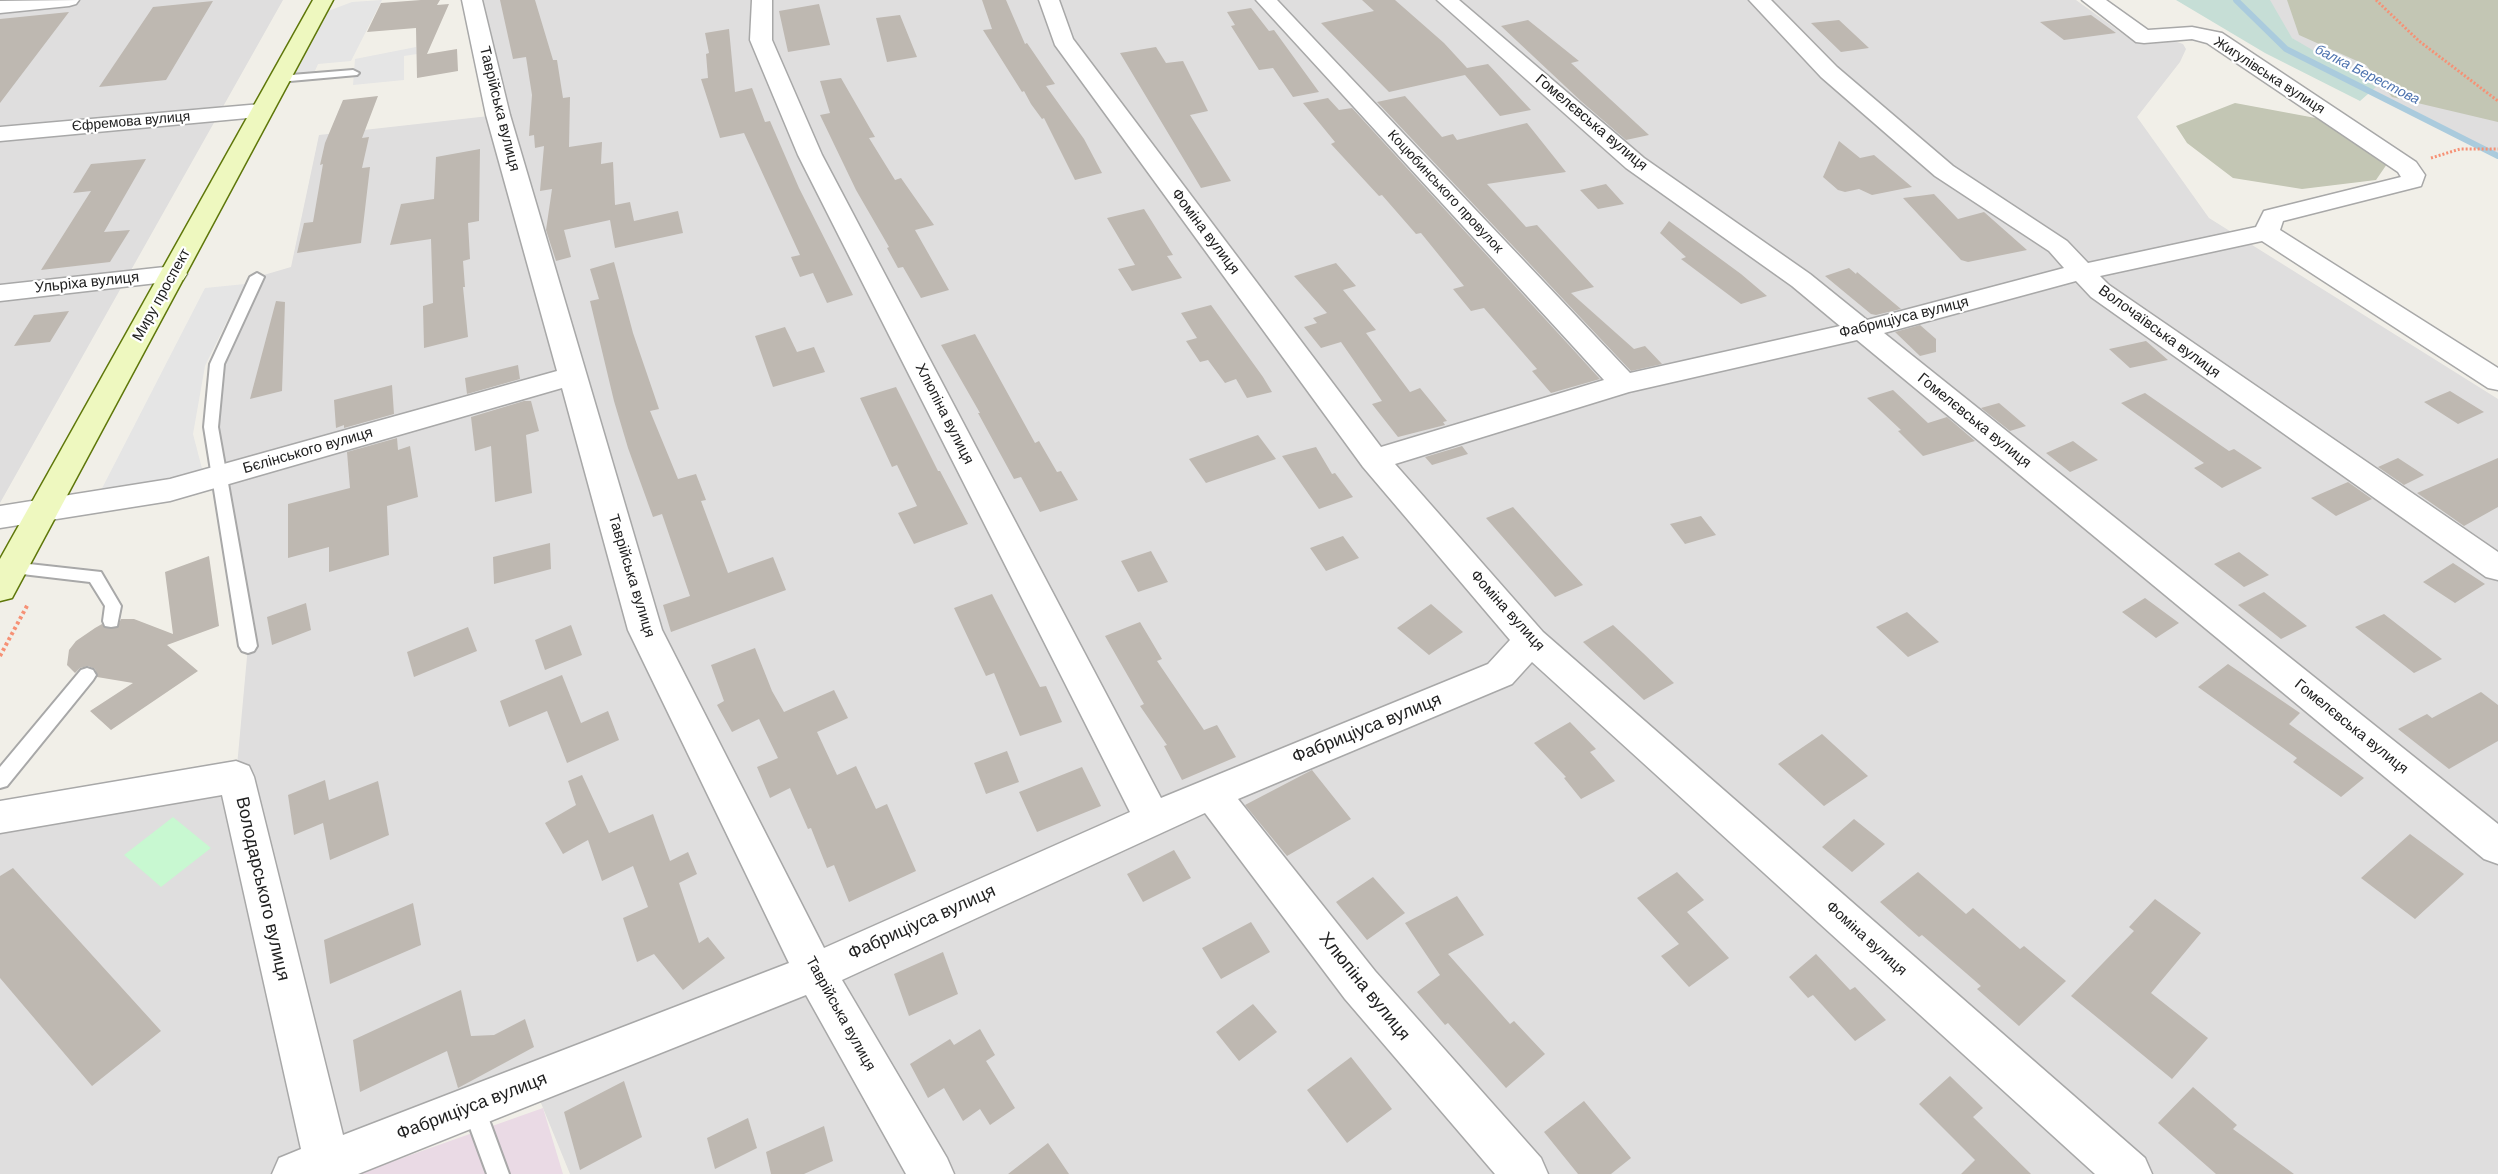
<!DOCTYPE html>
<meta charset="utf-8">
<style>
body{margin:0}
canvas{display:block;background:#f1efe8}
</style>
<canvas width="2498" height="1174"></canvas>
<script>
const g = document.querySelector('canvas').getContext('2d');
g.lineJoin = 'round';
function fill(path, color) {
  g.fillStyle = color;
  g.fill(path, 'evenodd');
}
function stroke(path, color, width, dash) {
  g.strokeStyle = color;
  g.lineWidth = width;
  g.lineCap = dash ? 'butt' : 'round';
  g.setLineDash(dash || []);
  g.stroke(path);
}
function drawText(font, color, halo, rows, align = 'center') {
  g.font = font + ' "DM Sans",sans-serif';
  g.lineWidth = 4.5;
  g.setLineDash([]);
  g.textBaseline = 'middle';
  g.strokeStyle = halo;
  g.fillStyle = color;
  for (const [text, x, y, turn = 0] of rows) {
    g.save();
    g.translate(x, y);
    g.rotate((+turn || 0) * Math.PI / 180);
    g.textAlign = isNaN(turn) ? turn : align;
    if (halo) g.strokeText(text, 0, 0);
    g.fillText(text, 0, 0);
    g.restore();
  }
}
const residential = new Path2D(`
 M 0,0 L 283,0 L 0,503 Z
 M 472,0 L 2076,0 L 2130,39 L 2174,41 L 2183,44 L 2186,49 L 2180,62 L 2137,117 L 2209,218 L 2498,399 L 2498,1174 L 570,1174 L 534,1086 L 292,1174 L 0,1174 L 0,822 L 236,777 L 248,646 L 211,427 L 217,364 L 257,277 L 291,267 L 319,135 L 498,115 Z
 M 2238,0 L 2498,0 L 2498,158 L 2367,91 Z`);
const industrial = new Path2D(`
 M 543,1108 L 563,1174 L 357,1174 Z`);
const construction = new Path2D(`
 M 2287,0 L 2498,0 L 2498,122 L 2392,97 L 2366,65 L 2299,35 Z
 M 2235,103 L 2321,119 L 2387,164 L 2376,180 L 2302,189 L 2233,178 L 2187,143 L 2176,126 Z`);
const wetland = new Path2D(`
 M 2176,0 L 2270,0 L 2292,38 L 2376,87 L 2360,101 L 2265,53 Z`);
const park = new Path2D(`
 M 173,817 L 211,848 L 161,887 L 124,855 Z`);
const parking = new Path2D(`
 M 382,0 L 351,61 L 318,64 L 314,73 L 282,75 L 316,12 L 328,11 L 352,2 Z
 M 416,47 L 417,54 L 404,56 L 404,80 L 353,85 L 355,59 Z
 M 245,284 L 205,366 L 193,434 L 205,480 L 96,500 L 205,288 Z`);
const stream = new Path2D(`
 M 2236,0 L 2286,49 L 2498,156`);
const building = new Path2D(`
 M 421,0 L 440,0 L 437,5 L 449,4 L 427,54 L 457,49 L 458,71 L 417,78 L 416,28 L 367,32 L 381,3 Z
 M 500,0 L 535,0 L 553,60 L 557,60 L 563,98 L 570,97 L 569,147 L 602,142 L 601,164 L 613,162 L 615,205 L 630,202 L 634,221 L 678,211 L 683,233 L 615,248 L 610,220 L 564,230 L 571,257 L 556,261 L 546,230 L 552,189 L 540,191 L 544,146 L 535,148 L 534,135 L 529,136 L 532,95 L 526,57 L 513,59 Z
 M 982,0 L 1006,0 L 1025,44 L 1027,43 L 1055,84 L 1046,86 L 1084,139 L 1102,173 L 1075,180 L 1044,118 L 1042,119 L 1031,104 L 1024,91 L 1022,92 L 983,30 L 992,29 Z
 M 1362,0 L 1395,0 L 1444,43 L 1467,68 L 1488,64 L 1531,110 L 1500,116 L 1465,75 L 1389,92 L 1321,23 L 1374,11 Z
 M 213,1 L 166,80 L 99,87 L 153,7 Z
 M 819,4 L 830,45 L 788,52 L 779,11 Z
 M 1251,8 L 1269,31 L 1274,30 L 1319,92 L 1293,97 L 1273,68 L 1259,70 L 1231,26 L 1235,25 L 1227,12 Z
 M 69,12 L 0,103 L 0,19 Z
 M 900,15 L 917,57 L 887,62 L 876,18 Z
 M 2091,15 L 2116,33 L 2064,40 L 2040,22 Z
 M 1528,20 L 1579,61 L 1571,63 L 1649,135 L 1626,140 L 1582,102 L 1501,26 Z
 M 1839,20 L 1869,48 L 1841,52 L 1811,23 Z
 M 729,29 L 735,92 L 752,88 L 765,122 L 770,121 L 799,188 L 853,295 L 827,303 L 813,273 L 800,277 L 791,257 L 800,255 L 744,133 L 720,138 L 701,79 L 708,78 L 706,54 L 709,53 L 705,33 Z
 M 1156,47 L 1166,63 L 1183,61 L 1208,111 L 1190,115 L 1231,181 L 1201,188 L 1120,53 Z
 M 841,78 L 875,137 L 869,138 L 895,180 L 901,178 L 934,225 L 915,230 L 949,290 L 921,298 L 903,267 L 898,268 L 887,248 L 889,247 L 856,190 L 820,115 L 830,113 L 820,81 Z
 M 378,96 L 362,138 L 369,137 L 362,168 L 370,167 L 361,243 L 297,253 L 304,223 L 313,222 L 323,164 L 320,165 L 325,143 L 343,100 Z
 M 1405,96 L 1442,137 L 1453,134 L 1457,140 L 1527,123 L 1531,128 L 1566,172 L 1487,184 L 1526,227 L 1537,225 L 1594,287 L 1571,293 L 1634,349 L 1645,346 L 1662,364 L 1631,371 L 1377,102 Z
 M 1328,98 L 1339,110 L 1352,108 L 1600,379 L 1551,393 L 1532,371 L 1537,369 L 1484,308 L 1471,311 L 1453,289 L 1464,286 L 1421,233 L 1416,234 L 1382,195 L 1379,196 L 1331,144 L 1335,142 L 1303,103 Z
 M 1839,141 L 1860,158 L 1874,155 L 1912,187 L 1872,195 L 1859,189 L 1845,192 L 1838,190 L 1823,177 Z
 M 480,149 L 479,221 L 468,223 L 470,259 L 463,261 L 465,287 L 463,287 L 468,337 L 424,348 L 423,306 L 433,303 L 431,239 L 390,245 L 401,204 L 434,199 L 436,157 Z
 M 146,159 L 104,232 L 130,230 L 110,262 L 41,270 L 91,191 L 73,193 L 91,164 Z
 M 1606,184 L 1624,204 L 1598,209 L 1580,190 Z
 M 1934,194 L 1958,219 L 1984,212 L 2027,250 L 1968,262 L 1961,260 L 1903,198 Z
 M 1144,209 L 1173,255 L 1167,256 L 1182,278 L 1132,291 L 1118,269 L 1135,265 L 1107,218 Z
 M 1669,221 L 1741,274 L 1767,296 L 1741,304 L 1681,259 L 1686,257 L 1660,233 Z
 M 614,262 L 633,333 L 659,409 L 650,411 L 678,479 L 696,474 L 706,500 L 701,501 L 728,573 L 773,557 L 786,590 L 671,632 L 663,605 L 690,596 L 662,514 L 653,517 L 628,448 L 614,401 L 590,301 L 599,299 L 590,269 Z
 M 1336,263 L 1356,286 L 1343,290 L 1376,330 L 1366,333 L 1410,392 L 1420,388 L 1447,421 L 1443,422 L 1445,425 L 1398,437 L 1372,404 L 1382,401 L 1341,342 L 1321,348 L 1304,327 L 1317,323 L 1313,318 L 1327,313 L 1294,276 Z
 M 1849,268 L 1856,274 L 1857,272 L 1901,309 L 1876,315 L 1871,314 L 1825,276 Z
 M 276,301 L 285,302 L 282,391 L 250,399 Z
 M 1211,305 L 1263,377 L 1272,392 L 1247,398 L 1236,379 L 1225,383 L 1208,360 L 1200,362 L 1186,341 L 1197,338 L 1181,313 Z
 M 69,311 L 50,342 L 14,346 L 34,315 Z
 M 1920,325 L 1936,339 L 1936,352 L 1920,356 L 1895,332 Z
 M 785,327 L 797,352 L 814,347 L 825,372 L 773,387 L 755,336 Z
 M 975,334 L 1035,443 L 1039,441 L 1057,472 L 1061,471 L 1078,500 L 1040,512 L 1021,477 L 1014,479 L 978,413 L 980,413 L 941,345 Z
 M 2146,341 L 2168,360 L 2130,368 L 2109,349 Z
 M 518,365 L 520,379 L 467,394 L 465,378 Z
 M 392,385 L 394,414 L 344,428 L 344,425 L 336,428 L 334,400 Z
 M 896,387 L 938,471 L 940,471 L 968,524 L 914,544 L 898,513 L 917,506 L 897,465 L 892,467 L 860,398 Z
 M 1893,390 L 1928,423 L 1947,417 L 1975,441 L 1923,456 L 1898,431 L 1901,430 L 1867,398 Z
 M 2450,391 L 2484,412 L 2458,424 L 2424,402 Z
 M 2145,393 L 2229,451 L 2234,449 L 2262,468 L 2222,488 L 2194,468 L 2204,463 L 2121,403 Z
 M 524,401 L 531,401 L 539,431 L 526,435 L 532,493 L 495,502 L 491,446 L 475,451 L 471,417 Z
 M 1999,403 L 2026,426 L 2010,431 L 1981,408 Z
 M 1258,435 L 1276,459 L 1206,483 L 1189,459 Z
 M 397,438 L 398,450 L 410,446 L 418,497 L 387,506 L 389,555 L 329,572 L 329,547 L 288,558 L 288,504 L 350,488 L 347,452 Z
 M 2073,441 L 2098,460 L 2070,472 L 2046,453 Z
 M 1462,446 L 1468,454 L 1432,465 L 1425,457 Z
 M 1316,447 L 1332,474 L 1335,473 L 1353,497 L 1319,509 L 1282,456 Z
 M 2398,458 L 2424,475 L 2404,485 L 2378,467 Z
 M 2498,458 L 2498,507 L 2464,526 L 2417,493 Z
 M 2348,482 L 2372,499 L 2336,516 L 2311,498 Z
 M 1513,507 L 1562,562 L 1583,585 L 1555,597 L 1486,518 Z
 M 1701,516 L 1716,535 L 1685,544 L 1670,524 Z
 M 1343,536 L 1359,558 L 1326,571 L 1310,548 Z
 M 550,543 L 551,569 L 494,584 L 493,557 Z
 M 1151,551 L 1168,582 L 1138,592 L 1121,561 Z
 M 2239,552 L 2269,575 L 2244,587 L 2214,564 Z
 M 209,556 L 219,626 L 167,645 L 198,671 L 111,730 L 90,711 L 133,683 L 97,677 L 95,669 L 88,666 L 80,668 L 75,673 L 67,665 L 69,650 L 76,641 L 95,628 L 102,624 L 105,628 L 117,628 L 121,619 L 134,619 L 173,634 L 165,572 Z
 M 2453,563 L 2485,584 L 2455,603 L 2423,582 Z
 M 2264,592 L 2307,626 L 2281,639 L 2238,605 Z
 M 992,594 L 1040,687 L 1046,686 L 1062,722 L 1020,736 L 994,673 L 986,676 L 954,608 Z
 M 2145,598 L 2179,623 L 2156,638 L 2122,612 Z
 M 306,603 L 311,630 L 272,645 L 267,617 Z
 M 1431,604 L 1463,632 L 1429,655 L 1397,628 Z
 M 1907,612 L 1939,642 L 1908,657 L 1876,627 Z
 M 2384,614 L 2442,659 L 2414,673 L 2355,627 Z
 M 1140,622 L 1162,659 L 1157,661 L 1204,730 L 1217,725 L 1236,757 L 1182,780 L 1164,746 L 1167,745 L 1140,706 L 1144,704 L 1105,636 Z
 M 571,625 L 582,655 L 545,670 L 535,640 Z
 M 1613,625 L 1643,653 L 1674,683 L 1644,700 L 1583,642 Z
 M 468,627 L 477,651 L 414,677 L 407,652 Z
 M 755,648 L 772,691 L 784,712 L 834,690 L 848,718 L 817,732 L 837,775 L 856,766 L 876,809 L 887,804 L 916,871 L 849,902 L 834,865 L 827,868 L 811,828 L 808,829 L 790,788 L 770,798 L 757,767 L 778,758 L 759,719 L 732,732 L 717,705 L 724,701 L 711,665 Z
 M 2228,664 L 2300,713 L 2289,724 L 2364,778 L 2341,797 L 2293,762 L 2297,758 L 2198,687 Z
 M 562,675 L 581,723 L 608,711 L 619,740 L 567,763 L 547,711 L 509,727 L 500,701 Z
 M 2481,692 L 2498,705 L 2498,741 L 2449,769 L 2398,729 L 2427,714 L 2432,718 Z
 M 1570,722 L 1596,749 L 1590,752 L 1615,781 L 1581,799 L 1564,778 L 1566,777 L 1534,743 Z
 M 1822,734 L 1868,776 L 1824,806 L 1778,764 Z
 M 1007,751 L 1019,782 L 986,794 L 974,763 Z
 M 1082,767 L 1101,806 L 1037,832 L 1019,792 Z
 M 1312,770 L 1351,819 L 1287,856 L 1245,805 Z
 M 582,775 L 609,833 L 653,814 L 670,861 L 688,852 L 697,874 L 679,883 L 699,943 L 708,937 L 725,958 L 683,990 L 654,954 L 637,962 L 623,918 L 648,907 L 633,866 L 602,881 L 588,840 L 563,854 L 545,823 L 576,805 L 568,781 Z
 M 325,780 L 329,800 L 378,781 L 389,835 L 330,860 L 323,823 L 294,835 L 288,795 Z
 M 1854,819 L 1885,844 L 1852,872 L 1822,847 Z
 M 2410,834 L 2464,874 L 2415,919 L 2361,878 Z
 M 1174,850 L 1191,878 L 1143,902 L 1127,874 Z
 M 13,868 L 161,1031 L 92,1086 L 0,978 L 0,876 Z
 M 1677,872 L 1704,900 L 1687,912 L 1729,958 L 1689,987 L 1661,956 L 1679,944 L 1637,898 Z
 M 1918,872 L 1966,914 L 1973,908 L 2020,949 L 2024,946 L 2066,981 L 2019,1026 L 1977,989 L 1981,986 L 1922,935 L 1919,937 L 1880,902 Z
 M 1373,877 L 1405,913 L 1367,940 L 1336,902 Z
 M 1457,896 L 1484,935 L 1448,954 L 1510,1024 L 1514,1021 L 1545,1054 L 1506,1088 L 1448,1023 L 1445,1025 L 1417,992 L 1440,975 L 1405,923 Z
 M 2155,899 L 2201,933 L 2151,993 L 2208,1038 L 2172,1079 L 2071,996 L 2134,931 L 2129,927 Z
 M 413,903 L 421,945 L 330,984 L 324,940 Z
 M 1251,922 L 1270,952 L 1221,979 L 1202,948 Z
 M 943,952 L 958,994 L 909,1016 L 894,974 Z
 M 1816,954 L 1850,990 L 1855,987 L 1886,1020 L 1855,1041 L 1813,995 L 1808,998 L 1789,977 Z
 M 461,990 L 471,1036 L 494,1035 L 525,1019 L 534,1047 L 458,1088 L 447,1051 L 360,1092 L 353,1040 Z
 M 1253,1004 L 1277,1032 L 1239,1061 L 1216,1032 Z
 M 980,1029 L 995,1055 L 986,1061 L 1015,1108 L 990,1125 L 980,1109 L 963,1121 L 944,1088 L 928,1098 L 910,1064 L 950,1039 L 954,1045 Z
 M 1351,1057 L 1392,1109 L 1347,1143 L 1307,1090 Z
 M 1950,1076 L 1983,1108 L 1973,1117 L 2031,1174 L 1961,1174 L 1975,1160 L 1919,1104 Z
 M 624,1081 L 642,1137 L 580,1170 L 564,1112 Z
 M 2193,1087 L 2237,1125 L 2233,1129 L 2294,1174 L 2216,1174 L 2158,1123 Z
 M 1584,1101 L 1631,1158 L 1611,1174 L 1578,1174 L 1544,1132 Z
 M 748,1118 L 757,1148 L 715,1169 L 707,1138 Z
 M 824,1126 L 833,1161 L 804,1174 L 771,1174 L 766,1152 Z
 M 1048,1143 L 1069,1174 L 1008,1174 Z`);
const pathFar1 = new Path2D(`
 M 2376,0 L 2419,41 L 2498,101
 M 2431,158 L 2460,149 L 2498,149`);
const path = new Path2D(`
 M 0,656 L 28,604`);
const service = new Path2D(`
 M 353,70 L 359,73 L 357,75 L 279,82 L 273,79 L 279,76 Z
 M 257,273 L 264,277 L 224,364 L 218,427 L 257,646 L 254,651 L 248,653 L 242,651 L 239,646 L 204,427 L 210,364 L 250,277 Z
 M 11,562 L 101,572 L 121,606 L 117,626 L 111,627 L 105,626 L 103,621 L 105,606 L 90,582 L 5,572 L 3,568 L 5,564 Z
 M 87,668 L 93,670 L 96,675 L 93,680 L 7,786 L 0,788 L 0,767 L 81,670 Z
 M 473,1095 L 481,1098 L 509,1174 L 487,1174 L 462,1106 L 465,1098 Z`);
const minor = new Path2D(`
 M 79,0 L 76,4 L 69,6 L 0,13 L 0,1 Z
 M 462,0 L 482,0 L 510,115 L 662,630 L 824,948 L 1130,812 L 798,155 L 750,40 L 752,0 L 772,0 L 772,40 L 822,155 L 1161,798 L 1488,664 L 1510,640 L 1363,467 L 1055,45 L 1039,0 L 1059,0 L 1073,39 L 1381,447 L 1604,380 L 1256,0 L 1277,0 L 1630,373 L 1840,326 L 1792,286 L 1626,168 L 1437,0 L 1459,0 L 1644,158 L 1810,274 L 1867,320 L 2064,268 L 2049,251 L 1935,176 L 1821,77 L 1749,0 L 1771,0 L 1837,67 L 1953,166 L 2067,241 L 2088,263 L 2256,227 L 2264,211 L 2401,177 L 2398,172 L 2207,43 L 2192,39 L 2144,43 L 2136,42 L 2082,0 L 2106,0 L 2148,30 L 2192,27 L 2222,33 L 2416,162 L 2425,175 L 2421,186 L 2283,221 L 2280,230 L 2498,368 L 2498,390 L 2488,388 L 2262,241 L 2100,276 L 2109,285 L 2498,552 L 2498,580 L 2486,577 L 2091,297 L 2076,281 L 1884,333 L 2498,824 L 2498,864 L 2484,859 L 1857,340 L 1629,392 L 1395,464 L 1543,632 L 2145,1158 L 2152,1174 L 2095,1174 L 1532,662 L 1512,684 L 1238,799 L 1375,971 L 1541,1158 L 1548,1174 L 1495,1174 L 1345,999 L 1205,813 L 842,980 L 947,1158 L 954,1174 L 906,1174 L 806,995 L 358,1174 L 272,1174 L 279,1158 L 301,1149 L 222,795 L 0,833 L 0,801 L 236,761 L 249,766 L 254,777 L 343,1135 L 789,963 L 628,630 L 562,388 L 170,501 L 0,528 L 0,506 L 170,479 L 557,371 L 486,115 Z
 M 261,104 L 269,106 L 273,111 L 269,116 L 0,141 L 0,127 Z
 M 174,266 L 183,268 L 187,274 L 183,280 L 0,301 L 0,285 Z`);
const secondary = new Path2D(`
 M 313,0 L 333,0 L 12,598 L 0,601 L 0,559 Z`);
const farWaternames = [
 ["балка Берестова",2367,75,27]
];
const farStreetnames = [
 ["Жигулівська вулиця",2269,76,33],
 ["Єфремова вулиця",131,122,-5],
 ["Коцюбинського провулок",1445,192,47]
];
const streetNames = [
 ["Таврійська вулиця",499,109,76],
 ["Гомелєвська вулиця",1591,123,40],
 ["Фоміна вулиця",1205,232,53],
 ["Ульріха вулиця",87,283,-6],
 ["Миру проспект",162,295,-61],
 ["Фабриціуса вулиця",1904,318,-14],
 ["Волочаївська вулиця",2159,332,36],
 ["Хлюпіна вулиця",944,414,63],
 ["Гомелєвська вулиця",1974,421,39],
 ["Бєлінського вулиця",308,451,-16],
 ["Таврійська вулиця",631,576,73],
 ["Фоміна вулиця",1507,611,48],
 ["Гомелєвська вулиця",2351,727,39],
 ["Фоміна вулиця",1866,939,42],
 ["Таврійська вулиця",840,1014,61]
];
const nearStreetnames = [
 ["Фабриціуса вулиця",1367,729,-22],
 ["Володарського вулиця",262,889,77],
 ["Фабриціуса вулиця",922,923,-24],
 ["Хлюпіна вулиця",1364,987,51],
 ["Фабриціуса вулиця",472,1107,-21]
];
fill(residential, '#dfdede');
fill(industrial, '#eadae5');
fill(construction, '#c3c6b4');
fill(wetland, '#c6ded6');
fill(park, '#c8f8d1');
fill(parking, '#e5e5e5');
stroke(stream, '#aacbdd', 6);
fill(building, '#beb8b1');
stroke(service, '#a8a8a8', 4);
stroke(minor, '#a8a8a8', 3);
stroke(secondary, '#5e7709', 3);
stroke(pathFar1, '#f69175', 3, [2, 2]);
stroke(path, '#f69175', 4, [3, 3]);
fill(service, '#fff');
fill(minor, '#fff');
fill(secondary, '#eef8bf');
drawText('italic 14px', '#4f74af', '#fff', farWaternames);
drawText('14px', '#212121', '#fff', farStreetnames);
drawText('15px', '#212121', '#fff', streetNames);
drawText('18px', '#212121', '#fff', nearStreetnames);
</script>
